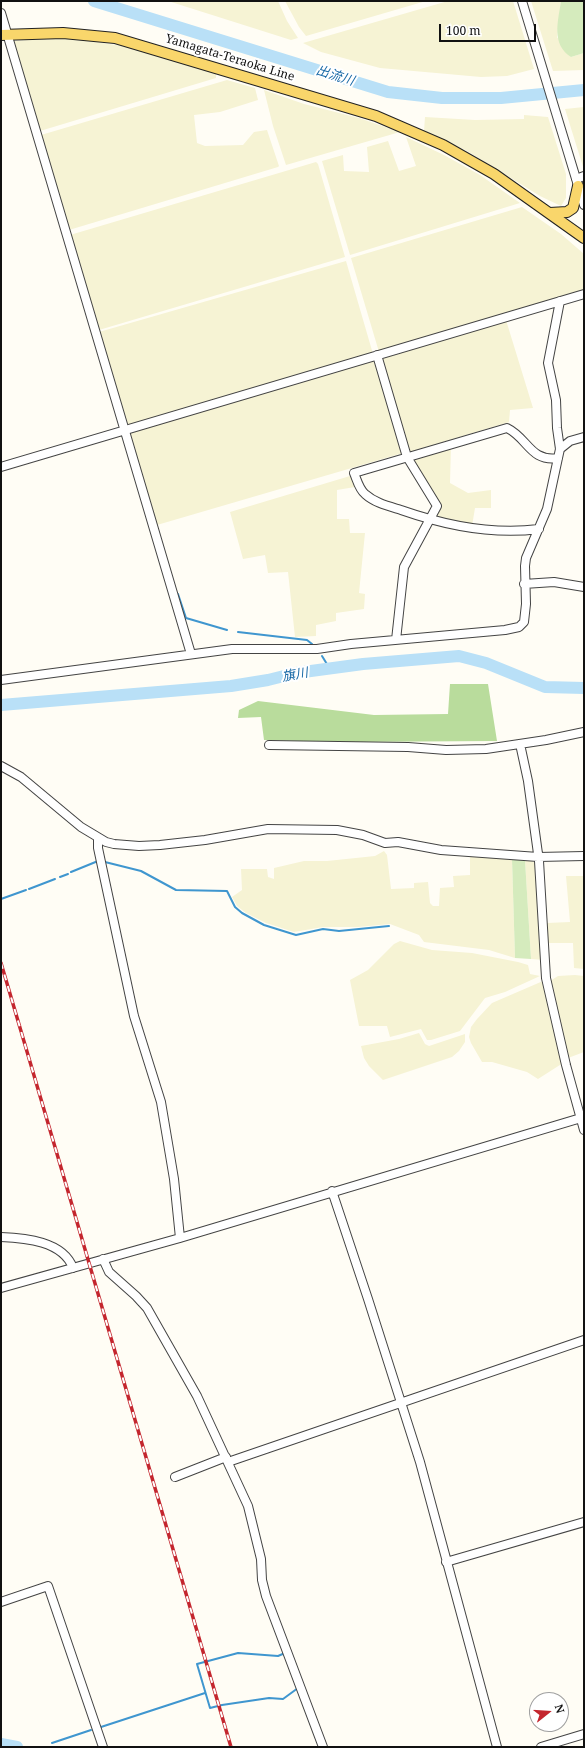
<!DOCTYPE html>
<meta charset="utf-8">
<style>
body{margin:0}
#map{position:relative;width:585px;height:1748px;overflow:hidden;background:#fffdf5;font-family:"Noto Serif",serif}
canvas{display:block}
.frame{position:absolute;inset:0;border:2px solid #111;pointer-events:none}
.north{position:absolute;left:529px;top:1692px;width:40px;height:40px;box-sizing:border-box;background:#fff;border:1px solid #a0a0a0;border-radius:50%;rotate:73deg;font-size:11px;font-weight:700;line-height:16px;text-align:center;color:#111}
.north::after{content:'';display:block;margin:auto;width:14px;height:18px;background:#c4262e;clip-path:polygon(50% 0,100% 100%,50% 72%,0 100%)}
.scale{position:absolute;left:439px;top:24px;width:97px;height:18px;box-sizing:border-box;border:2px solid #111;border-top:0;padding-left:5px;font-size:12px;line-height:14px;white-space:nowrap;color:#111;-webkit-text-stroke:3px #fff;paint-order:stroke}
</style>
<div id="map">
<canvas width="585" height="1748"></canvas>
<div class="frame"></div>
<div class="north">N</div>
<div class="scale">100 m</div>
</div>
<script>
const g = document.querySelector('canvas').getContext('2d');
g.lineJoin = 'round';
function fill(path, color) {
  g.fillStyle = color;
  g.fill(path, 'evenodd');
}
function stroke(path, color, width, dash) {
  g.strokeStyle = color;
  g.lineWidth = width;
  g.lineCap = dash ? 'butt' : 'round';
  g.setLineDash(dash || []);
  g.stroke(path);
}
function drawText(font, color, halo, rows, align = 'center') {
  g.font = font + ' "Noto Serif","Noto Sans JP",serif';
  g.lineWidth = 4;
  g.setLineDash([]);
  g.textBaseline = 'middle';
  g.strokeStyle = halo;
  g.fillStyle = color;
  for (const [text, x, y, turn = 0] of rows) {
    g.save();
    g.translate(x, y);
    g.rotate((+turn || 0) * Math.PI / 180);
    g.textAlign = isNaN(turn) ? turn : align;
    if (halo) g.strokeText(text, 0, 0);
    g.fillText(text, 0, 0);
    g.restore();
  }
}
const farmland = new Path2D(`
 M 168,1 L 278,1 L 287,21 L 298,38 L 291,40 Z
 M 285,1 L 426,1 L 306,36 L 299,27 Z
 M 448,1 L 513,1 L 534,69 L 507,76 L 481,77 L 380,68 L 321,52 L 303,43 Z
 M 531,1 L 561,1 L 557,37 L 571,57 L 584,53 L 584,70 L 553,71 Z
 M 67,37 L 134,48 L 216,74 L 216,78 L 40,131 L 13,41 Z
 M 227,80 L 255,88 L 258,100 L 220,112 L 194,115 L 197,143 L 205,146 L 243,145 L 254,132 L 267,130 L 279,166 L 278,167 L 69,230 L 41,135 Z
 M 264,90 L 304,104 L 359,118 L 400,132 L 286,165 L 273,126 Z
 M 584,107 L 584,170 L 565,109 Z
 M 524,115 L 548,117 L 566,174 L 566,198 L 561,206 L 540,196 L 467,151 L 424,131 L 425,117 L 475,120 L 524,119 Z
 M 406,137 L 444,155 L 480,175 L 520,203 L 350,255 L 322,161 L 343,155 L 344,171 L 369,172 L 367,147 L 388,141 L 399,171 L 416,166 Z
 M 316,162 L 318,164 L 345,257 L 99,330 L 70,235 Z
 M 522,207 L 561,234 L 584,254 L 584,291 L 379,352 L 351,258 Z
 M 346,261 L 373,354 L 127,427 L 99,332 Z
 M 506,320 L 533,408 L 510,410 L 509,422 L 410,452 L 381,358 Z
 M 375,359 L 403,453 L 157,525 L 129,432 Z
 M 451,445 L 450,483 L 468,493 L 491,490 L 491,508 L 475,508 L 472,526 L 435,518 L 441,506 L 412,458 Z
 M 350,476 L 353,478 L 355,487 L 337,490 L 337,519 L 349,519 L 350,533 L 365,533 L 359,593 L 365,594 L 364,609 L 336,613 L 336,621 L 316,625 L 316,636 L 295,637 L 288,572 L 268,573 L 265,555 L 243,559 L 230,512 Z
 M 384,851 L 387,855 L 391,889 L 414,888 L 414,883 L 428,882 L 430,903 L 433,906 L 439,906 L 440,888 L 454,887 L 453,876 L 470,875 L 470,856 L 512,859 L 515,958 L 489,950 L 424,942 L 419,935 L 390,924 L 358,927 L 323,927 L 294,932 L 266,923 L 246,913 L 237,906 L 232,897 L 242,890 L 241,869 L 267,869 L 268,877 L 274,879 L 274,868 L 304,861 L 327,861 L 375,856 Z
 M 525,860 L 536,862 L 544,960 L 531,959 Z
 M 566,876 L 584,876 L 584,969 L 574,968 L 573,943 L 548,943 L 547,923 L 570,922 Z
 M 400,941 L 432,950 L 472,953 L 518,962 L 528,965 L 530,974 L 540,976 L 505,992 L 485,998 L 460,1031 L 431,1040 L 427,1040 L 421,1029 L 390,1037 L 387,1026 L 359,1026 L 350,980 L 368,970 L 394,944 Z
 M 575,975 L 584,976 L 584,1052 L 568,1058 L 550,981 L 558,976 Z
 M 543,981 L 563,1063 L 538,1079 L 527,1072 L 492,1062 L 482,1062 L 471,1043 L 469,1037 L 471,1027 L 477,1019 L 492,1003 Z
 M 419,1033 L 425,1044 L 429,1046 L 465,1034 L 465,1042 L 459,1051 L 452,1057 L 383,1080 L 369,1066 L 364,1058 L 361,1046 L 399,1039 Z`);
const green = new Path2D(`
 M 561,1 L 584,1 L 584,53 L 571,57 C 551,44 558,22 561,1 Z
 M 512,859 L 525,860 L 531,959 L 515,958 Z`);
const forest = new Path2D(`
 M 450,684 L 488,684 L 497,741 L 338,742 L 264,740 L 261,717 L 238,718 L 239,710 L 258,701 L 374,715 L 448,714 Z`);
const stream = new Path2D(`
 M 178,594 L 186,618 L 227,630
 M 238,632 L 307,640 L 312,644
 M 322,656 L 330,669
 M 105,862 L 141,871 L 176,890 L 227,891 L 235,907 L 242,913 L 264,925 L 296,935 L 323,929 L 339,931 L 389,926
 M 71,872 L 98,861
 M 60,877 L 68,874
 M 29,889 L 55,879
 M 1,899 L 26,890
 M 285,1653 L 278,1656 L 238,1653 L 197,1664 L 210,1708 L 222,1705 L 269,1698 L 283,1699 L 298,1688
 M 101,1727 L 205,1693
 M 52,1743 L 91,1730`);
const river = new Path2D(`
 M 94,1 L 388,92 L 442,98 L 501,98 L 584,90
 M 1,705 L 231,686 L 268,680 L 296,673 L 363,664 L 459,656 L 486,663 L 545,687 L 584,688
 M 1,1744 L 17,1747`);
const minor = new Path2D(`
 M 522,1 L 584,205
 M 1,13 L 191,654
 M 576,179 L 584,176
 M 377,355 L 407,457 L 437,506 L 404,567 L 396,640
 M 560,449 L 570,441 L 584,437
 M 1,467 L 584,294
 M 539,529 C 494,535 444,525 401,510 C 388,506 375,503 365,494 C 359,489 357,480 354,473 L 507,428 C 528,438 530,462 558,458
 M 524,584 L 554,582 L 584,587
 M 1,680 L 232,649 L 317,649 L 351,644 L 505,630 L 519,627 L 524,622 L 526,604 L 525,566 L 526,558 L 547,509 L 558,458 L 560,449 L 557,428 L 556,400 L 548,363 L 560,301
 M 520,744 L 528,781 L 539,861 L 546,978 L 566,1065 L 584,1130
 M 269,745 L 408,747 L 446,750 L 486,749 L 546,740 L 584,732
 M 1,766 L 21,777 L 81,827 L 106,842 L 114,844 L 139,846 L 160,845 L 205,840 L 268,829 L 337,830 L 363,835 L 385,843 L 398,842 L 441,850 L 538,857 L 584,856
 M 98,838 L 98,848 L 134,1016 L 161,1102 L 174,1179 L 180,1238
 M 332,1191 L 368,1299 L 420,1462 L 497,1747
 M 1,1237 C 25,1238 63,1241 73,1268
 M 103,1259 L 109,1272 L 136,1296 L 147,1308 L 197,1396 L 248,1506 L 261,1559 L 262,1580 L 266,1596 L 323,1747
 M 1,1288 L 180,1238 L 584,1117
 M 228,1462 L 584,1340
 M 175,1477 L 226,1457
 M 446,1562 L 584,1522
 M 1,1602 L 48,1586 L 103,1747
 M 541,1747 L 584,1734`);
const major = new Path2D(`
 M 1,35 L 63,33 L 115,38 L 376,116 L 443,145 L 494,174 L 584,238
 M 550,213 L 567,212 L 573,208 L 578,186`);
const rail = new Path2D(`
 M 1,963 L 231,1747`);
const streetNames = [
 ["Yamagata-Teraoka Line",230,58,17]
];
const waterNames = [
 ["出流川",335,76,17],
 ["旗川",295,675,-10]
];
fill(farmland, '#f6f3d4');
fill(green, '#d5ebbd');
fill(forest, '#b9dc9c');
stroke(stream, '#3f96cf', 2);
stroke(river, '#b9e0f7', 12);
stroke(minor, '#444', 10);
stroke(major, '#222', 12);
stroke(minor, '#fff', 8);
stroke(major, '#f9d66b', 10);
stroke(rail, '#c4262e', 3.5);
stroke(rail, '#fff', 2, [6]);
drawText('12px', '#111', '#fff', streetNames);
drawText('italic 13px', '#1768a6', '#fff', waterNames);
</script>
